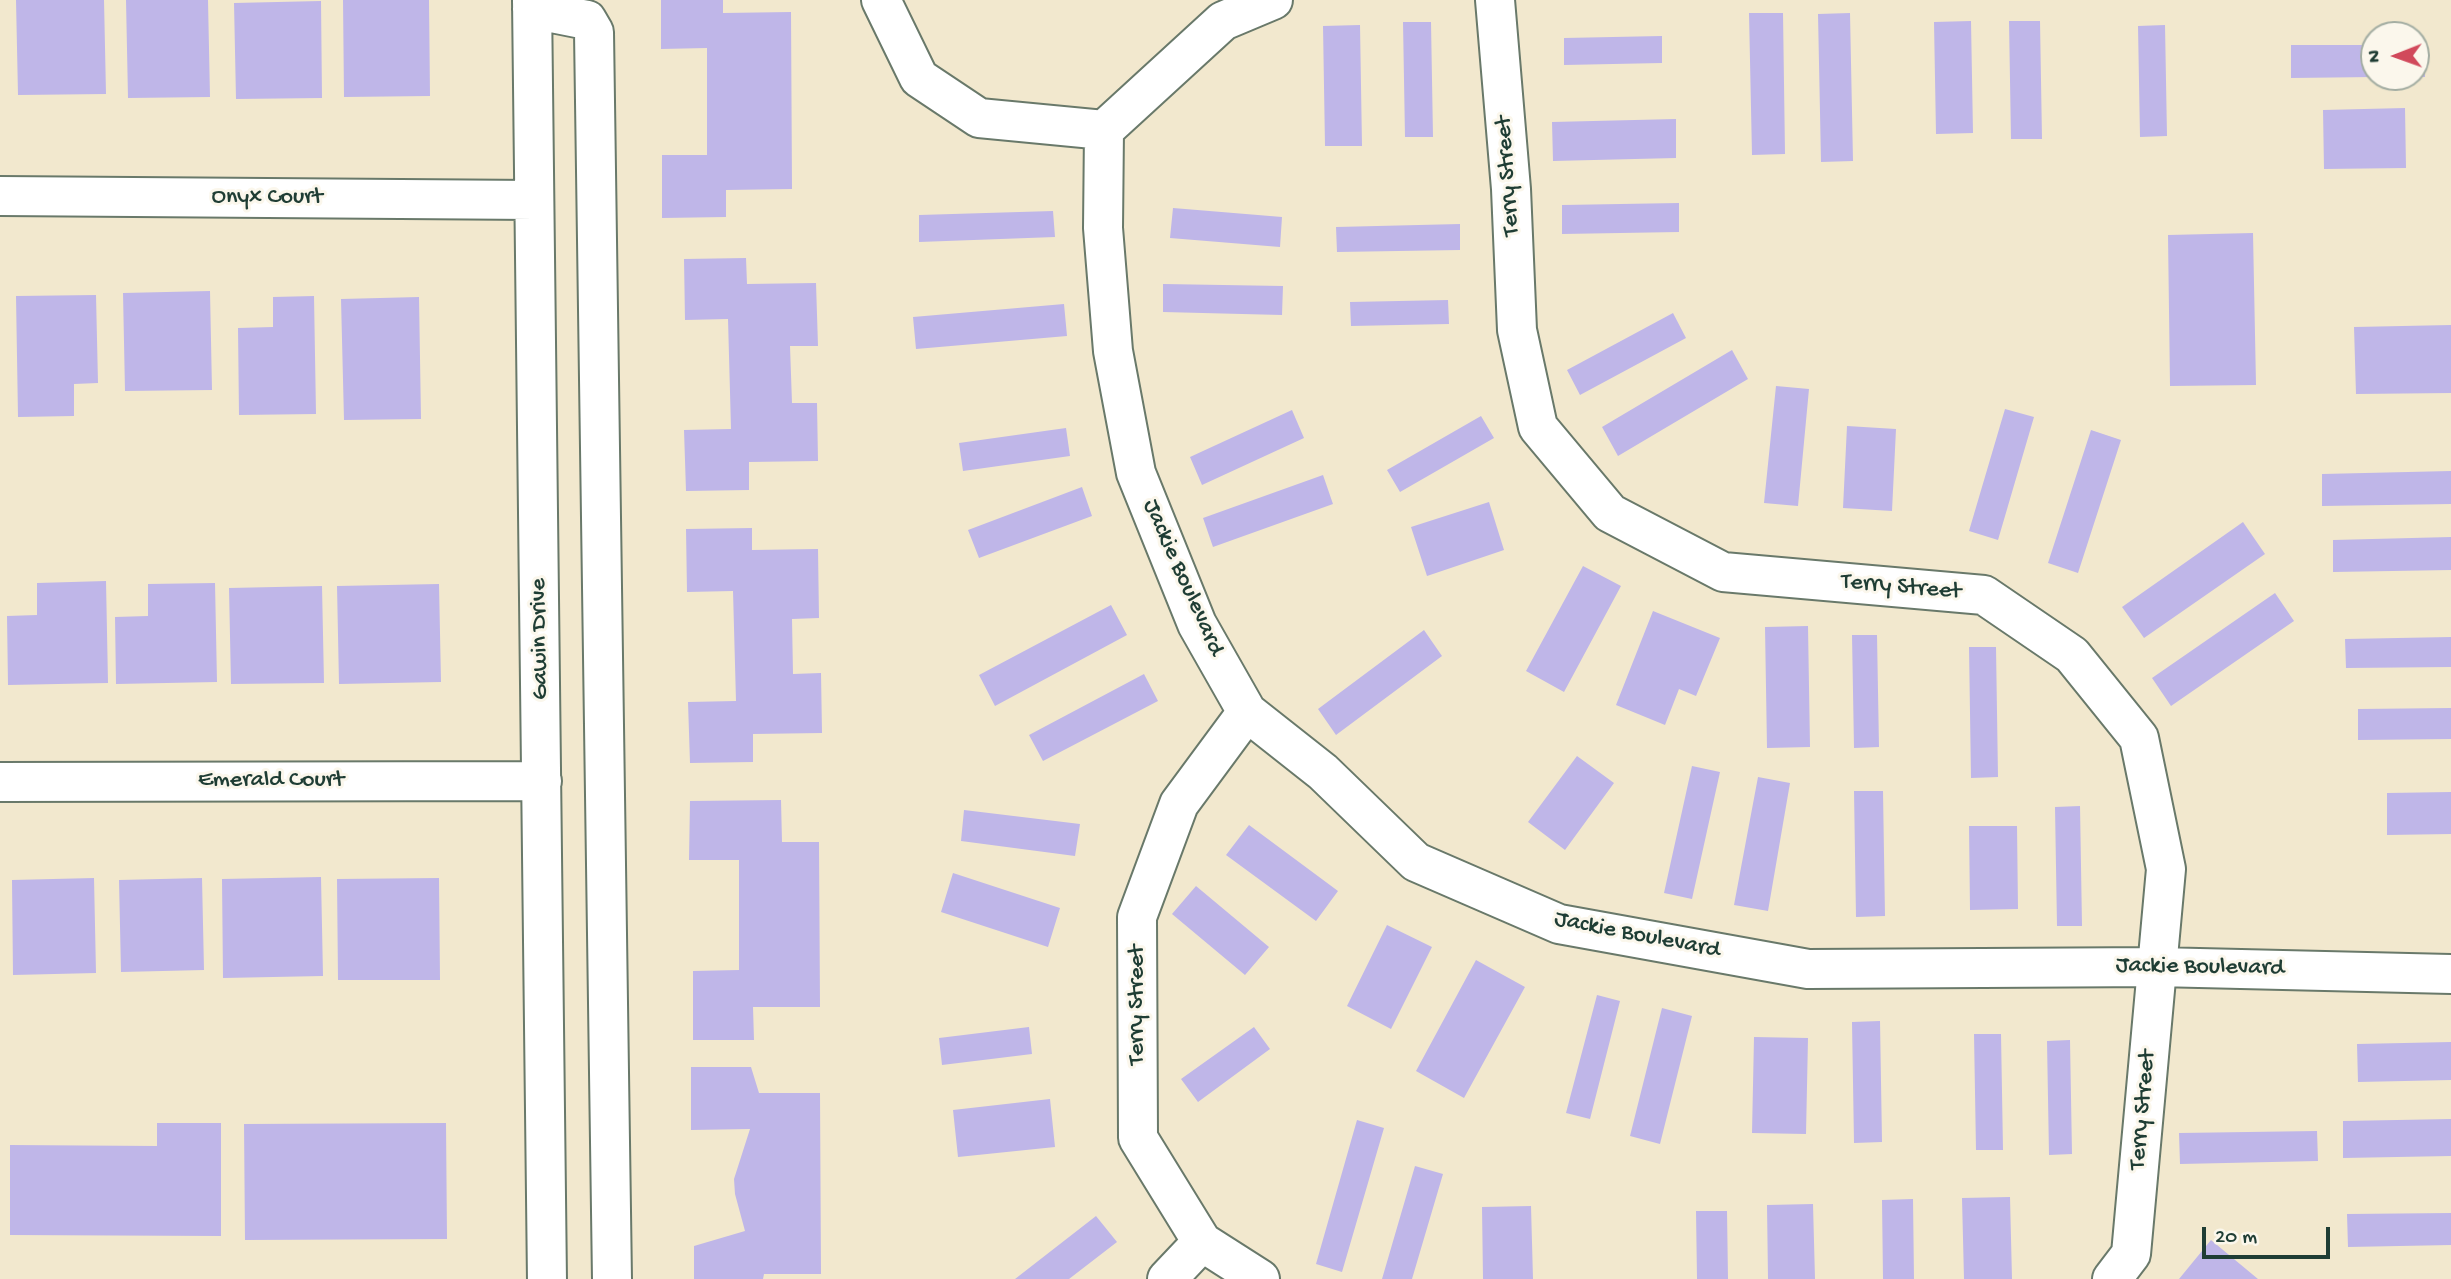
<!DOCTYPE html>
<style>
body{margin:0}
#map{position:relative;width:2451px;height:1279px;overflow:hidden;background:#f2e8ce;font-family:"Gochi Hand",sans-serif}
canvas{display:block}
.north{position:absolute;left:2360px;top:21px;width:70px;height:70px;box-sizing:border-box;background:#fbf7ec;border:2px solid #a3ada2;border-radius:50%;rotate:269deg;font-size:19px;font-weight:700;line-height:28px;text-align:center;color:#1f3d34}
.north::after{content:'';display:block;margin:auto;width:24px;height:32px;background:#d1495b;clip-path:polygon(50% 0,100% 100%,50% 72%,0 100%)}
.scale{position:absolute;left:2202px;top:1227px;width:128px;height:32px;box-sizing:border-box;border:4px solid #1f3d34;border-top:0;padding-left:9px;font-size:21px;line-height:24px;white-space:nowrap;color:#1f3d34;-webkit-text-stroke:5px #fbf7ec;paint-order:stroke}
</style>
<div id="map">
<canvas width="2451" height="1279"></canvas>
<div class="north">N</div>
<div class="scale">20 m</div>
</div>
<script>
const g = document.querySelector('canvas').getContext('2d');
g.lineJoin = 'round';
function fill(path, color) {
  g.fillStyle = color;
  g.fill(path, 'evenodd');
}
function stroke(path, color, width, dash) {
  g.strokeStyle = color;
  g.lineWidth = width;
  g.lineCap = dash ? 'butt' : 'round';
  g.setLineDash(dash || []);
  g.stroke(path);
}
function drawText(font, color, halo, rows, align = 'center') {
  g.font = font + ' "Gochi Hand",sans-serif';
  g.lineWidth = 6;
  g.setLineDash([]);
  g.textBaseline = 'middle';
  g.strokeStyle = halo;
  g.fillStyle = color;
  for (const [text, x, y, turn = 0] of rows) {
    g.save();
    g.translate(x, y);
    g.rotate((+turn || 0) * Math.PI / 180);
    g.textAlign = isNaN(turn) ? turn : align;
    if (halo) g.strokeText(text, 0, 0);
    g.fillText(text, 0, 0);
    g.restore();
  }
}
const building = new Path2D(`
 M 16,0 L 104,0 L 106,94 L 18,95 Z
 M 126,0 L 208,0 L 210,97 L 128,98 Z
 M 343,0 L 429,0 L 430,96 L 344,97 Z
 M 661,0 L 723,0 L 723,13 L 791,12 L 792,189 L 726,190 L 726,217 L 662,218 L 662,155 L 707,155 L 707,48 L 661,49 Z
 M 321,1 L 322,98 L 236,99 L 234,3 Z
 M 1749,13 L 1783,13 L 1785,154 L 1752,155 Z
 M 1850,13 L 1853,161 L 1821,162 L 1818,14 Z
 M 1971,21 L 1973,133 L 1936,134 L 1934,22 Z
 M 2009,21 L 2040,21 L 2042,139 L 2011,139 Z
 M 1403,22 L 1431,22 L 1433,137 L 1405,137 Z
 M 1360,25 L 1362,146 L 1325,146 L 1323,26 Z
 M 2165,25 L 2167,136 L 2140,137 L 2138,26 Z
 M 1662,36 L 1662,63 L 1564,65 L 1564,38 Z
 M 2416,44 L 2424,44 L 2425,77 L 2416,77 Z
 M 2291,45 L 2374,45 L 2374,77 L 2291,78 Z
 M 2405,108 L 2406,168 L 2324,169 L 2323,110 Z
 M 1676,119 L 1676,158 L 1553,161 L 1552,122 Z
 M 1679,203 L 1679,232 L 1562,234 L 1562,205 Z
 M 1173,208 L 1282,217 L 1280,247 L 1170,238 Z
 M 1053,211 L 1055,237 L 919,242 L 919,215 Z
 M 1460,224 L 1460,250 L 1337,252 L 1336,227 Z
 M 2253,233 L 2256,385 L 2170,386 L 2168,235 Z
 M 746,258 L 747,284 L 816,283 L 818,346 L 790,346 L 792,403 L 817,403 L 818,461 L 749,462 L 749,490 L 686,491 L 684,430 L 731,429 L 728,319 L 685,320 L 684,259 Z
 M 1163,284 L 1283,286 L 1282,315 L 1163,312 Z
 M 210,291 L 212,390 L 125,391 L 123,293 Z
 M 96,295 L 98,383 L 74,384 L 74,416 L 18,417 L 16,296 Z
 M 314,296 L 316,414 L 239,415 L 238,328 L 273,327 L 273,297 Z
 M 419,297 L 421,419 L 344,420 L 341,299 Z
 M 1448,300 L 1449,324 L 1351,326 L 1350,302 Z
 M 1064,304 L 1067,336 L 916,349 L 913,317 Z
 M 1673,313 L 1686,338 L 1580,395 L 1567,370 Z
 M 2451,325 L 2451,393 L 2356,394 L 2354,327 Z
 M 1732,350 L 1748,379 L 1618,456 L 1602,427 Z
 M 1776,386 L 1809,389 L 1798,506 L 1764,503 Z
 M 2005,409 L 2034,417 L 1998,540 L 1969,531 Z
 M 1292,410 L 1304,438 L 1202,485 L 1190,457 Z
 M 1481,416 L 1494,438 L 1400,492 L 1387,470 Z
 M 1847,426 L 1896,429 L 1892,511 L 1843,508 Z
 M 1066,428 L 1070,456 L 963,471 L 959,443 Z
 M 2091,430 L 2121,440 L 2078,573 L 2048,563 Z
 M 2451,471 L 2451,504 L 2322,506 L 2322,474 Z
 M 1323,475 L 1333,504 L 1213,547 L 1203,518 Z
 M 1082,487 L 1092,516 L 979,558 L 968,530 Z
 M 1489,502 L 1504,550 L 1427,576 L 1411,527 Z
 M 2243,522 L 2265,554 L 2144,638 L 2122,607 Z
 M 752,528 L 752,550 L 818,549 L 819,618 L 792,619 L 793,674 L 821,673 L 822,733 L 753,734 L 753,762 L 690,763 L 688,702 L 736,701 L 733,591 L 687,592 L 686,529 Z
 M 2451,537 L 2451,570 L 2333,572 L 2333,540 Z
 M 1583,566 L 1621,586 L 1564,692 L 1526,671 Z
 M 106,581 L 108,683 L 8,685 L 7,616 L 37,615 L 37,583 Z
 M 215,583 L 217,682 L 116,684 L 115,617 L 148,616 L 148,584 Z
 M 439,584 L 441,682 L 339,684 L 337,586 Z
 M 322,586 L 324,683 L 231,684 L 229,588 Z
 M 2275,593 L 2294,621 L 2171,706 L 2152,678 Z
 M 1111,605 L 1127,635 L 995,706 L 979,675 Z
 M 1653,611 L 1720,638 L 1696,696 L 1679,689 L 1665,725 L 1616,705 Z
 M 1808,626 L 1810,747 L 1767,748 L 1765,627 Z
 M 1424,630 L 1442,656 L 1336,735 L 1318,709 Z
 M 1852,635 L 1877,635 L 1879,747 L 1854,748 Z
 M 2451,637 L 2451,667 L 2346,668 L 2345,639 Z
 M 1969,647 L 1996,647 L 1998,777 L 1971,778 Z
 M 1144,674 L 1158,701 L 1043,761 L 1029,735 Z
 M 2451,708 L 2451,739 L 2358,740 L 2358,709 Z
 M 1577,756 L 1614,783 L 1565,850 L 1528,822 Z
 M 1692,766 L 1720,772 L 1692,899 L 1664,893 Z
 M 1758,777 L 1790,783 L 1768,911 L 1734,905 Z
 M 1854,791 L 1883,791 L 1885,916 L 1856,917 Z
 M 2451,792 L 2451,834 L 2387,835 L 2387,793 Z
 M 781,800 L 782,842 L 819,842 L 820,1007 L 753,1007 L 754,1040 L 693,1040 L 693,971 L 739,970 L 739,860 L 689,860 L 690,801 Z
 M 2080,806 L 2082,926 L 2057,926 L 2055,807 Z
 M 964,810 L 1080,824 L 1075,856 L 961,841 Z
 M 1249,825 L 1338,891 L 1316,921 L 1226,855 Z
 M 1969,826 L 2017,826 L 2018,909 L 1970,910 Z
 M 953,873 L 1060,908 L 1048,947 L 941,912 Z
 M 321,877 L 323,976 L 223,978 L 222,879 Z
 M 94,878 L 96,973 L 13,975 L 12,880 Z
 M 202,878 L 204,970 L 121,972 L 119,880 Z
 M 439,878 L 440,980 L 338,980 L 337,879 Z
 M 1196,886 L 1269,947 L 1245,975 L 1172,914 Z
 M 1387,925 L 1432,947 L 1391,1029 L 1347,1006 Z
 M 1476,960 L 1525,987 L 1464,1098 L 1416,1071 Z
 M 1597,995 L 1620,1001 L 1590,1119 L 1566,1113 Z
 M 1662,1008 L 1692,1016 L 1660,1144 L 1630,1136 Z
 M 1880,1021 L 1882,1142 L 1854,1143 L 1852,1022 Z
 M 1029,1027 L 1032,1054 L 942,1065 L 939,1038 Z
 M 1254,1027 L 1270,1049 L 1198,1102 L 1181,1079 Z
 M 1974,1034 L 2001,1034 L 2003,1150 L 1976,1150 Z
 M 1754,1037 L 1808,1038 L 1806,1134 L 1752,1133 Z
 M 2070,1040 L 2072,1154 L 2049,1155 L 2047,1041 Z
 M 2451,1042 L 2451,1080 L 2358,1082 L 2357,1044 Z
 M 691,1067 L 751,1067 L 759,1093 L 820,1093 L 821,1274 L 764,1274 L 763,1279 L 694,1279 L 694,1246 L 745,1231 L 735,1194 L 734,1179 L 750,1129 L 691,1130 Z
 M 1050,1099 L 1055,1147 L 958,1157 L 953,1110 Z
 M 2451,1119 L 2451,1156 L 2343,1158 L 2343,1121 Z
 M 1357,1120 L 1384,1128 L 1342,1272 L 1316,1264 Z
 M 157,1123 L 221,1123 L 221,1236 L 10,1235 L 10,1145 L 157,1146 Z
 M 446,1123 L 447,1239 L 245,1240 L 244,1124 Z
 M 2317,1131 L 2318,1161 L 2180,1164 L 2179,1133 Z
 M 1415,1166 L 1443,1174 L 1412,1279 L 1382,1279 Z
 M 2010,1197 L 2012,1279 L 1964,1279 L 1962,1198 Z
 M 1913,1199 L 1914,1279 L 1883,1279 L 1882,1200 Z
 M 1813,1204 L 1815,1279 L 1768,1279 L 1767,1205 Z
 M 1531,1206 L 1533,1279 L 1483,1279 L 1482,1207 Z
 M 1696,1211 L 1727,1211 L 1728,1279 L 1697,1279 Z
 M 2451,1213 L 2451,1245 L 2348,1247 L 2347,1214 Z
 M 1096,1216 L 1117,1242 L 1069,1279 L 1015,1279 Z
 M 2211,1240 L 2258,1279 L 2179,1279 Z`);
const minor = new Path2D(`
 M 532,0 L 547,1279
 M 881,0 L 919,78 L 979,118 L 1104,130 L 1223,21 L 1273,0
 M 1495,0 L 1511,189 L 1517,330 L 1538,427 L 1610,513 L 1723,572 L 1984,595 L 2072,655 L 2139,738 L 2166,869 L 2131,1254 L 2112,1279
 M 532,9 L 587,20 L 594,32 L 612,1279
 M 1104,130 L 1103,228 L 1113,351 L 1136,473 L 1197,624 L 1247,712 L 1323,772 L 1416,862 L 1559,924 L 1808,969 L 2157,967 L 2451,974
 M 0,196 L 534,200
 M 1247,712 L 1179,804 L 1137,917 L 1138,1138 L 1202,1242 L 1260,1279
 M 0,782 L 542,781
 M 1167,1279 L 1202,1242`);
const streetNames = [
 ["Terry Street",1509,176,-94],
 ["Onyx Court",267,198],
 ["Jackie Boulevard",1182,578,66],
 ["Terry Street",1901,588,5],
 ["Gawin Drive",541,639,-91],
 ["Emerald Court",271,781],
 ["Jackie Boulevard",1637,936,11],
 ["Jackie Boulevard",2200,968,1],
 ["Terry Street",1138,1005,-90],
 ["Terry Street",2144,1110,-85]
];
fill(building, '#bfb6e8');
stroke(minor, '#69796a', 42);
stroke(minor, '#fff', 38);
drawText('24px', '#1f3d34', '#fbf7ec', streetNames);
</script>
